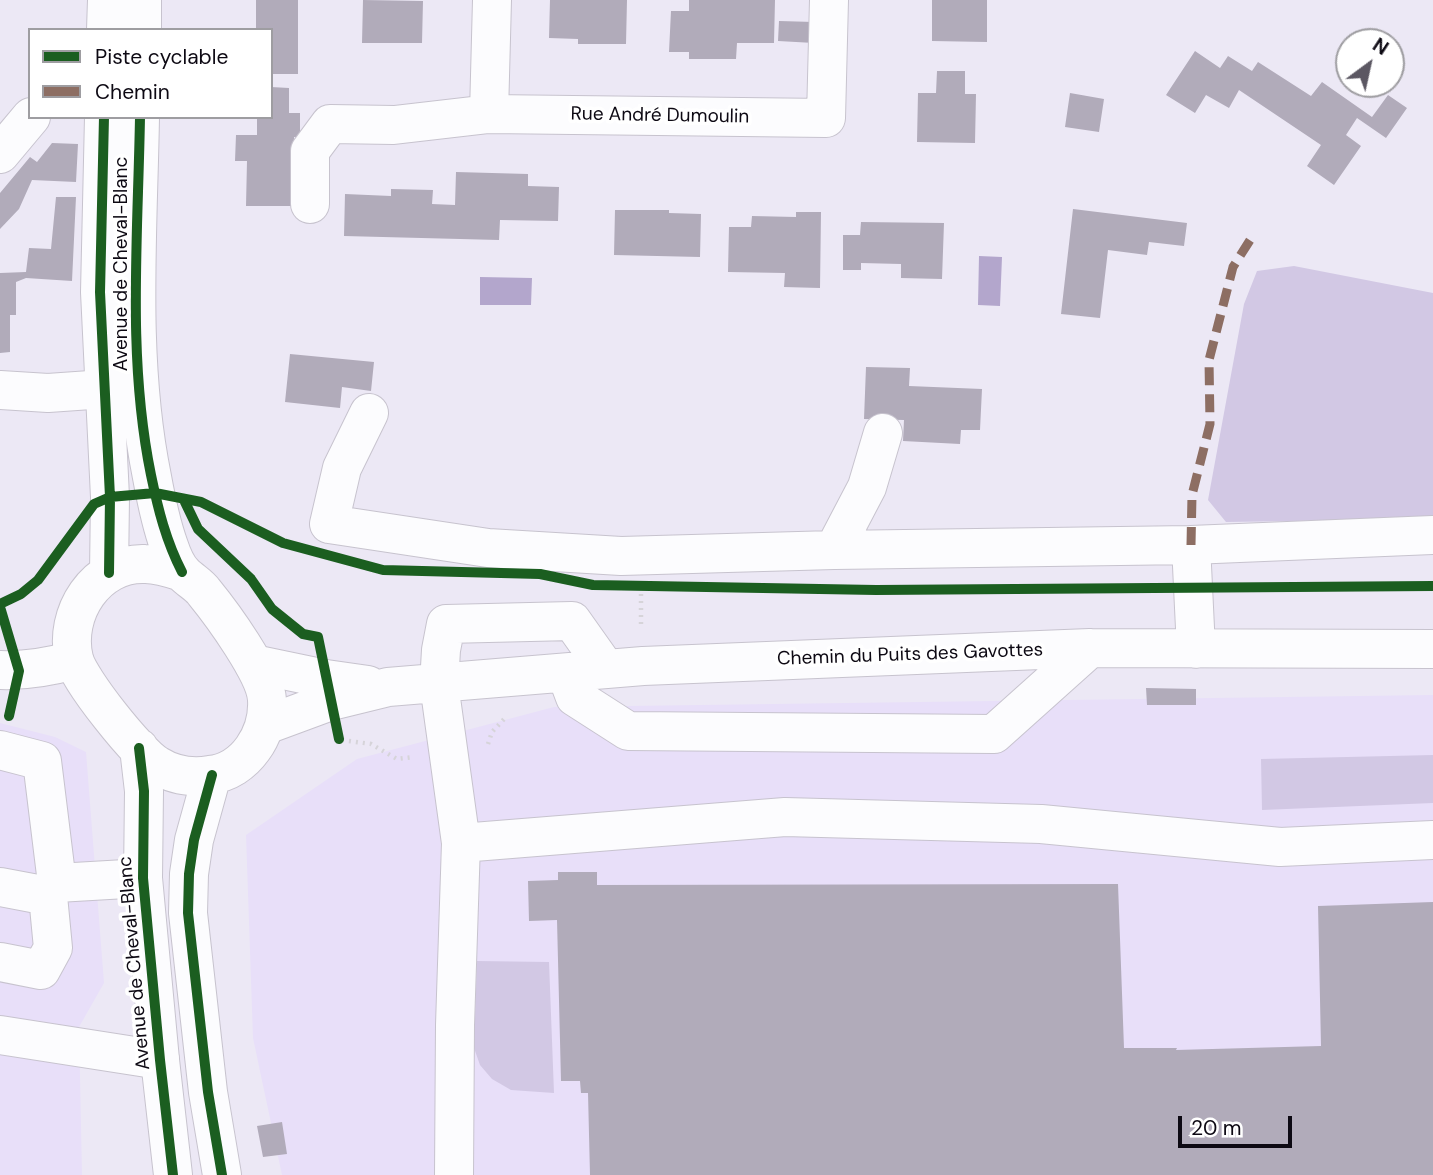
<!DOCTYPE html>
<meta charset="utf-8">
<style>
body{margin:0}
#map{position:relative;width:1433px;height:1175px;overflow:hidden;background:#ece8f5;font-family:"DM Sans",sans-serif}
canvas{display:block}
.legend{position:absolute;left:28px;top:28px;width:245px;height:91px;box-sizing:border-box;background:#fff;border:2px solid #9e9da1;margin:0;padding:9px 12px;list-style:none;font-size:21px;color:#0d0913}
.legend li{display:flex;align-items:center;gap:14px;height:35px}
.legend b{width:35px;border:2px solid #9e9da1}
.north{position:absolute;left:1335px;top:28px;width:70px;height:70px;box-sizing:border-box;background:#fff;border:2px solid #9e9da1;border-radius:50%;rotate:33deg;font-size:19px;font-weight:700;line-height:28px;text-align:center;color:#0d0913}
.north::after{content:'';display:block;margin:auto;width:24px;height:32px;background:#5b5762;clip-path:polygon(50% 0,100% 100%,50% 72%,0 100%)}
.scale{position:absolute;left:1178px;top:1116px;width:114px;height:32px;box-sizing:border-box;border:4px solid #0d0913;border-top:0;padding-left:9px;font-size:21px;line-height:24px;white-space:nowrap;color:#0d0913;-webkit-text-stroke:5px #fff;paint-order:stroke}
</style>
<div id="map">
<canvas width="1433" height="1175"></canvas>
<ul class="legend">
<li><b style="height:9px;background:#1b5e20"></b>Piste cyclable</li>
<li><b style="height:9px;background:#8d6e63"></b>Chemin</li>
</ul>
<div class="north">N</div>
<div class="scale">20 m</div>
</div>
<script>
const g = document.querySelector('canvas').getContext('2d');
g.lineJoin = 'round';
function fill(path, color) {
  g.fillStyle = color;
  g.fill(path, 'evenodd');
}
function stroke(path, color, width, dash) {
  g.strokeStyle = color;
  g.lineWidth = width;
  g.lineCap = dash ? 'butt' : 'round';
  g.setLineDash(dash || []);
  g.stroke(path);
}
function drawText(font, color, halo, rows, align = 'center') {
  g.font = font + ' "DM Sans",sans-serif';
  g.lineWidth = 7;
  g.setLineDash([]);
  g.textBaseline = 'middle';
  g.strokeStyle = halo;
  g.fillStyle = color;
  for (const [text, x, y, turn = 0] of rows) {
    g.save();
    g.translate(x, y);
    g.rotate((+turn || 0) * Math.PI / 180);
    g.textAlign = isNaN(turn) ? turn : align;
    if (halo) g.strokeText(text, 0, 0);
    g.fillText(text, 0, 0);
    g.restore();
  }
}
const built = new Path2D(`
 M 1433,695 L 1433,1175 L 282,1175 L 253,1038 L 246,835 L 357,759 L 554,707 Z
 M 0,723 L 55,737 L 86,752 L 104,983 L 79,1027 L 82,1175 L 0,1175 Z`);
const green = new Path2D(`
 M 1294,266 L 1433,293 L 1433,519 L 1226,522 L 1208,500 L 1244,304 L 1257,271 Z
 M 1433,755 L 1433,803 L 1262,810 L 1261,759 Z
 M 477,961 L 549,962 L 554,1093 L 511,1090 L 492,1079 L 480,1065 L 474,1048 Z`);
const water = new Path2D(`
 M 979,256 L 1002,257 L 1000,306 L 978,305 Z
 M 480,277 L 532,278 L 531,305 L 480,305 Z`);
const building = new Path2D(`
 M 256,0 L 298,0 L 298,74 L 271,74 L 271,30 L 256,30 Z
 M 363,0 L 423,1 L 422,43 L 362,43 Z
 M 550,0 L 627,0 L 626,44 L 578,44 L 578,39 L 549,38 Z
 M 689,0 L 775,0 L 774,43 L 737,43 L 736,59 L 689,59 L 689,52 L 669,52 L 671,11 L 689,11 Z
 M 932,0 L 987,0 L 987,42 L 932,41 Z
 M 779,21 L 814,22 L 814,43 L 778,41 Z
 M 1195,51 L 1220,68 L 1228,56 L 1252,71 L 1258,62 L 1311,96 L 1322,82 L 1372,117 L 1388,95 L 1407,108 L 1386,138 L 1357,118 L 1346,135 L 1361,146 L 1334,185 L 1307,166 L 1321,145 L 1239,90 L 1229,108 L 1206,95 L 1195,113 L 1166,95 Z
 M 937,71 L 965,71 L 965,94 L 976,94 L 975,143 L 917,142 L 918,93 L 936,93 Z
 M 271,87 L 289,88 L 289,113 L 300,113 L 300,137 L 294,137 L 293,206 L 246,206 L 247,161 L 235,161 L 236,135 L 257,135 L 257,117 L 271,117 Z
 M 1070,93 L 1104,99 L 1099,132 L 1065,127 Z
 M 52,143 L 78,144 L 76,182 L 32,180 L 19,209 L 0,229 L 0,193 L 30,157 L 37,162 Z
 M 456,172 L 528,174 L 528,186 L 559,187 L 558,221 L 500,220 L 499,240 L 344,236 L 345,194 L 391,196 L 391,189 L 433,190 L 432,204 L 455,205 Z
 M 56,197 L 76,197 L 72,281 L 26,278 L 16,282 L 16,315 L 10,315 L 10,352 L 0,353 L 0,273 L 26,272 L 29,248 L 51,249 Z
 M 1073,209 L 1187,223 L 1184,246 L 1149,242 L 1147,255 L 1108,250 L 1100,318 L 1061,314 Z
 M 615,210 L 669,210 L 669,213 L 701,214 L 700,257 L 614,255 Z
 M 796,212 L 821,212 L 820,288 L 784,287 L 785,273 L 728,272 L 729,227 L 751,227 L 752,216 L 796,217 Z
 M 861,222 L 944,223 L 942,279 L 901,278 L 901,264 L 861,263 L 861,270 L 843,270 L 843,235 L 860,235 Z
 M 290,354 L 374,362 L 371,391 L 342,387 L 340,408 L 285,402 Z
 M 866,367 L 910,368 L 909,386 L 982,389 L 980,430 L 961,430 L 960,444 L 903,441 L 904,420 L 864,419 Z
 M 1146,688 L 1196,689 L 1196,705 L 1147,705 Z
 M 558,872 L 597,872 L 597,885 L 1118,884 L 1124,1048 L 1177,1048 L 1176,1050 L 1321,1046 L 1318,906 L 1433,902 L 1433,1175 L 590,1175 L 588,1093 L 581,1093 L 580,1081 L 561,1081 L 557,920 L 529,921 L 528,881 L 558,880 Z
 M 282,1122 L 287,1154 L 263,1157 L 257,1126 Z`);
const path = new Path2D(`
 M 641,594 L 641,628
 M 342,740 L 371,744 L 397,759 L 413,757
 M 488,744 L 492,732 L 506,717`);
const minor = new Path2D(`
 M 492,0 L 489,114 L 826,118 L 829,0
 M 0,154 L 31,117
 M 310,204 L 310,151 L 330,124 L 394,125 L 489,114
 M 0,390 L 48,393 L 105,389
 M 369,413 L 342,468 L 329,524 L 488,548 L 621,556 L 834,550 L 1191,545 L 1433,535
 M 1191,545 L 1196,649
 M 834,550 L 867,487 L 883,433
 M 254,664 L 326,679 L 368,685
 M 0,670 C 26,671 49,667 74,660
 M 566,673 L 575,697 L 628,731 L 994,734 L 1090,648
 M 266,725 L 331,701 L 388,687 L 643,666 L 1090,648 L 1433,649
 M 0,750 L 42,761 L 57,883 L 48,896 L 0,887
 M 461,843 L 785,817 L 1041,824 L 1280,847 L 1433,840
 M 57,883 L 143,878
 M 0,962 L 41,970 L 53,948 L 48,896
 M 0,1035 L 160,1060
 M 454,1175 L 455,1025 L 461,843 L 439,684 L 441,650 L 446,624 L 572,621 L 606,669`);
const major = new Path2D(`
 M 106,30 L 107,0
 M 142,30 L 142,0
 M 104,117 L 100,292 L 110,497 L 109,573
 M 140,117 C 138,237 128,359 152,477 C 156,499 161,524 169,546 C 172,555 178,568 184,574 C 191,581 199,585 204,592 C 222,614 266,674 267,700 C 269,734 246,771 210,775 C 192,778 173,775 157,765 C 138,754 79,680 74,659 C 63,614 96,562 145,564 C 158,564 170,568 182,572
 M 139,748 L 144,791 L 143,878 L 160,1060 L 173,1175
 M 212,775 L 194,840 L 189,874 L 188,913 L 208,1092 L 222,1175`);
const quiet = new Path2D(`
 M 1191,545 L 1192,495 L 1210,424 L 1209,360 L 1233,267 L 1252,237`);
const cycleway = new Path2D(`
 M 104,117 L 100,292 L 110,497 L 109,573
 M 140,117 C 138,237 127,358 151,475 C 158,509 166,541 182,572
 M 184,500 L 198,529 L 251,579 L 272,609 L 303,634 L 318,637 L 339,739
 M 0,604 L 21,594 L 38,580 L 94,504 L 110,497 L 155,493 L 201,502 L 283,543 L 383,570 L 540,574 L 593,585 L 876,590 L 1433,586
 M 0,607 L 19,671 L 9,716
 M 139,748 L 144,791 L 143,878 L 160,1060 L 173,1175
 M 212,775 L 194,840 L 189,874 L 188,913 L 208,1092 L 222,1175`);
const streetNames = [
 ["Rue André Dumoulin",660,116,1],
 ["Avenue de Cheval-Blanc",122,264,-90],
 ["Chemin du Puits des Gavottes",910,655,-2],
 ["Avenue de Cheval-Blanc",135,963,-95]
];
fill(built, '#e8dff9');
fill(green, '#d2c8e4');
fill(water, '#b3a6cc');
fill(building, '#b1abba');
stroke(minor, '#c7c3ce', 40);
stroke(major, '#c7c3ce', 40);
stroke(path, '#d6d4d9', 4.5, [2, 5]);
stroke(minor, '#fcfcfe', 38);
stroke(major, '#fcfcfe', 38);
stroke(quiet, '#8d6e63', 9, [18, 9]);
stroke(cycleway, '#1b5e20', 10);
drawText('19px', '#0d0913', '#fff', streetNames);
</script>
